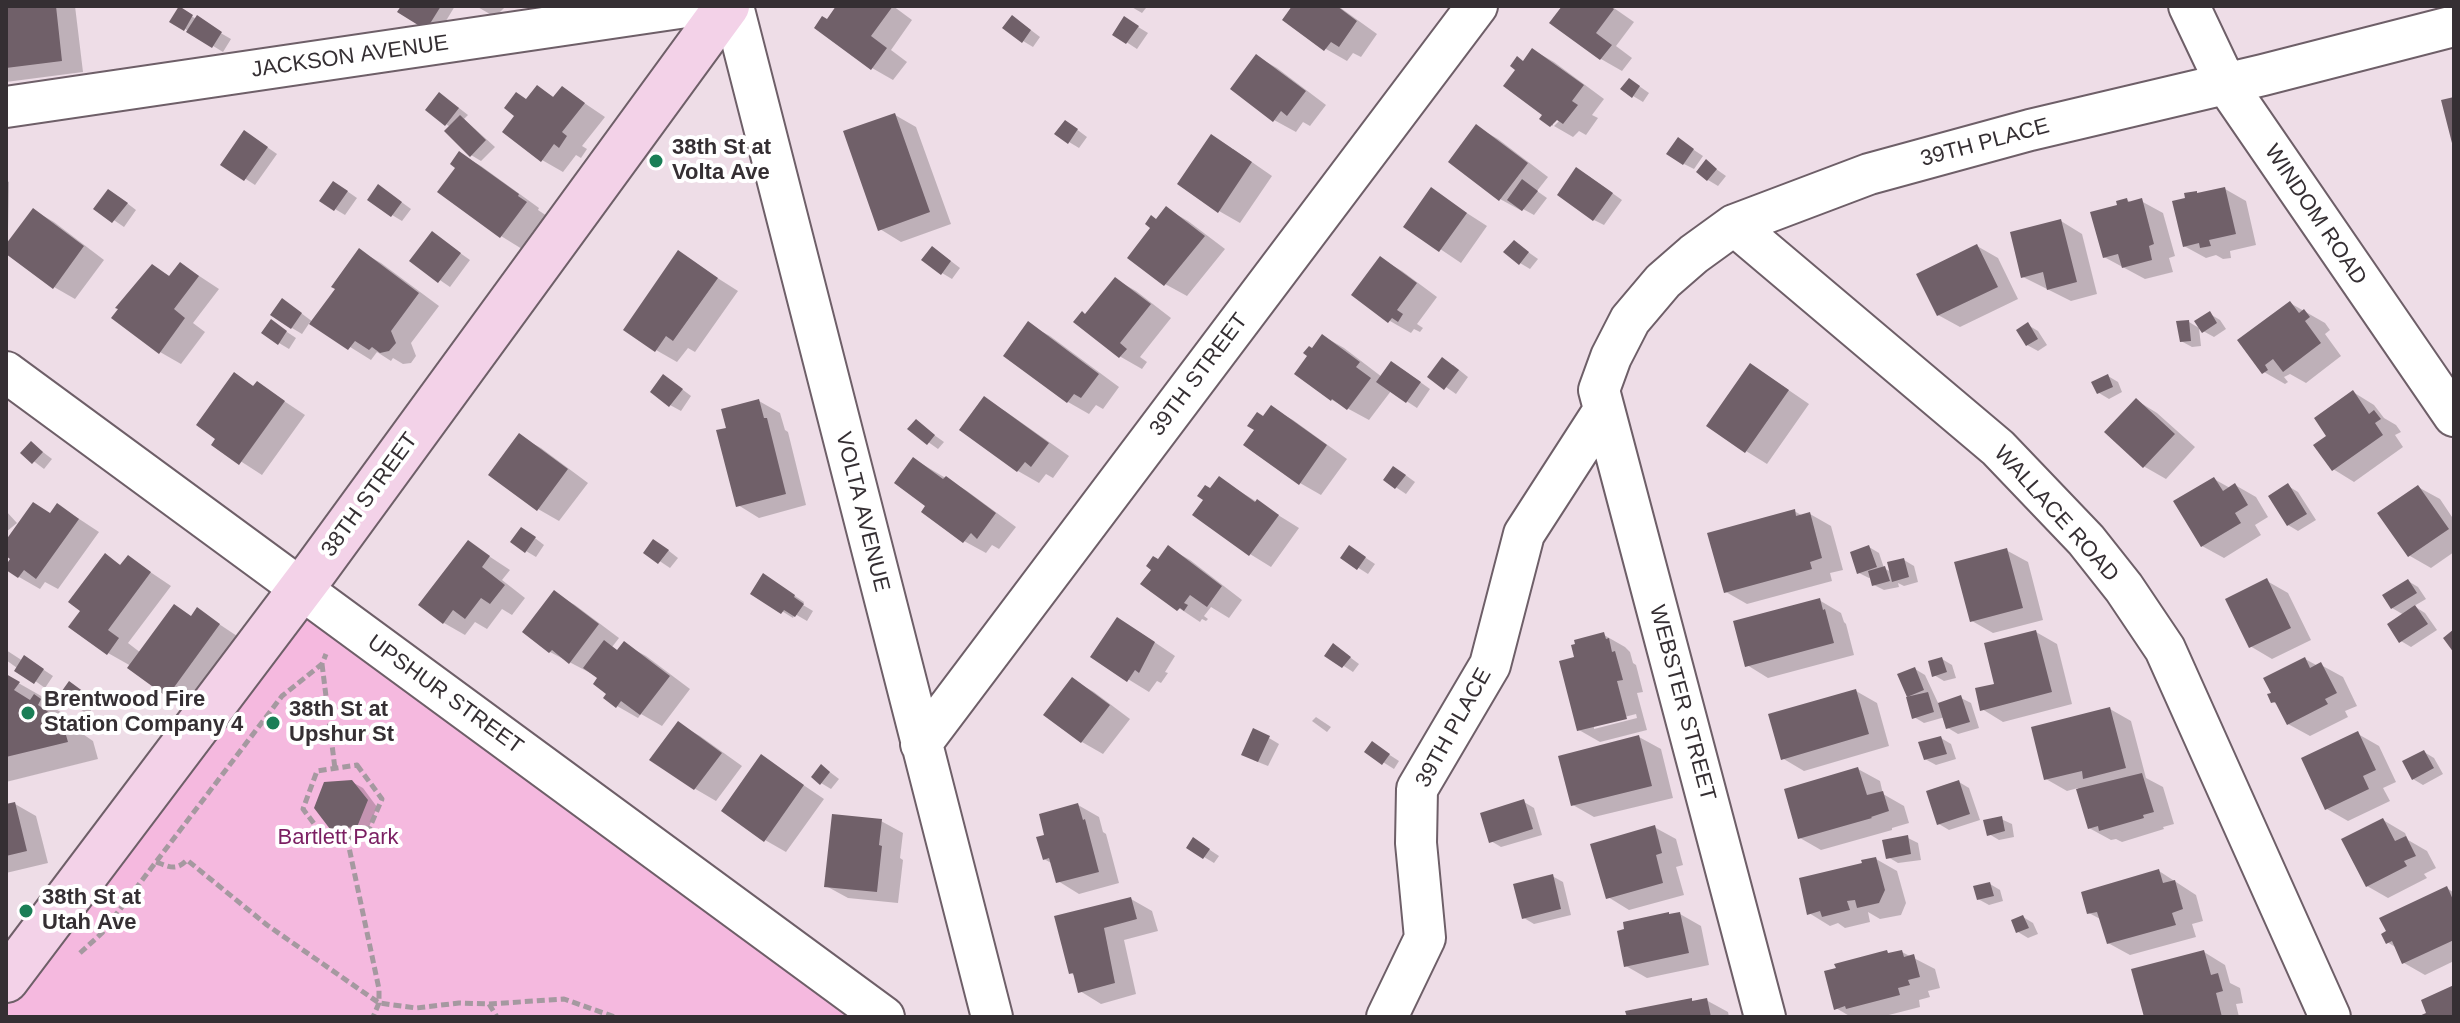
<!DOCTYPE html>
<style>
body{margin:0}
#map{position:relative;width:2460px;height:1023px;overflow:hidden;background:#eedde7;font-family:Helvetica,sans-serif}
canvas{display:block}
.frame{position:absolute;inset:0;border:8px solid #352f33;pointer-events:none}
</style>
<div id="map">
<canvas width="2460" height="1023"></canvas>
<div class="frame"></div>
</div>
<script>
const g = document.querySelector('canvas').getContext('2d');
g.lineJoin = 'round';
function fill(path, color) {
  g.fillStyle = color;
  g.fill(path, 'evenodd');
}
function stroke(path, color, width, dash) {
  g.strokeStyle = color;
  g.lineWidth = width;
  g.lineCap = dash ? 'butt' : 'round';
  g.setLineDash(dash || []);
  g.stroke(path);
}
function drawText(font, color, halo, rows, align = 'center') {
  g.font = font + ' Helvetica,sans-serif';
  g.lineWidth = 8;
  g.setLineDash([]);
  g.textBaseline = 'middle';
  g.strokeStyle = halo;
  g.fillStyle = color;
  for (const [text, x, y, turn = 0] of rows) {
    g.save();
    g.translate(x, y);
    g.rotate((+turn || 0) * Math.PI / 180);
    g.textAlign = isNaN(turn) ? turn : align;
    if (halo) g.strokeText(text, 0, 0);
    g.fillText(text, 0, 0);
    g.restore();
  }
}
const green = new Path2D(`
 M 301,589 L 884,1017 L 6,1017 L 6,980 Z`);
const shadow = new Path2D(`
 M 6,6 L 75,6 L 83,72 L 6,82 Z
 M 403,6 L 455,6 L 438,34 Z
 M 476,6 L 506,6 L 495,17 Z
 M 839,6 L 893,6 L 912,20 L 891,50 L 907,62 L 893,80 L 872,68 L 827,21 Z
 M 1130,6 L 1144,6 L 1146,8 L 1142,13 Z
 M 1295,6 L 1338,6 L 1377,34 L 1361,57 L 1353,53 L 1347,61 L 1326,49 Z
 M 1564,6 L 1611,6 L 1634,22 L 1616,46 L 1632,58 L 1622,71 L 1601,59 L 1552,22 Z
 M 179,9 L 231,39 L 223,52 L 172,21 Z
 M 1023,24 L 1040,37 L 1033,47 L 1023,41 Z
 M 1135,25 L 1148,33 L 1137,49 L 1114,34 Z
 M 1533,50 L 1554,62 L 1604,99 L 1592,115 L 1598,118 L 1586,135 L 1579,131 L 1573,137 L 1554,126 L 1560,120 L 1553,120 L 1553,126 L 1552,125 L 1518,69 Z
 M 1256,56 L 1277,68 L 1326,105 L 1310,126 L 1303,122 L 1296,132 L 1274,120 Z
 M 1639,86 L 1649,93 L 1643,102 L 1633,96 Z
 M 538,87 L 555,98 L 562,88 L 605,117 L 582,146 L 587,149 L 581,158 L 576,155 L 563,172 L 542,160 Z
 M 450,101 L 468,115 L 464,119 L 495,147 L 481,161 L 471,155 L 450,127 L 446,124 Z
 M 895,115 L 916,127 L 951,224 L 901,242 L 880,229 Z
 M 1477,127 L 1498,139 L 1548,177 L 1537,191 L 1547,198 L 1534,215 L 1523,209 L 1522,211 L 1500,199 Z
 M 1075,128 L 1087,137 L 1079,148 L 1069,142 Z
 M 254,138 L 277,154 L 255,185 L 223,164 Z
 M 1688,146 L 1703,156 L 1694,169 L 1684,164 Z
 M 1233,149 L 1272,176 L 1240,223 L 1219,211 Z
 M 460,154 L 481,166 L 539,208 L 538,210 L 547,216 L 522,249 L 501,236 L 440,191 L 457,168 Z
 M 1706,162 L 1726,176 L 1718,186 L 1708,180 Z
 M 1587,175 L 1622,200 L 1604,225 L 1594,220 Z
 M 6,180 L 9,182 L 8,230 L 6,230 Z
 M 344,189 L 357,198 L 345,215 L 335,209 Z
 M 2225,189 L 2246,201 L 2256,245 L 2230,251 L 2231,258 L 2223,259 L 2216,255 L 2206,258 L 2184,246 L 2200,194 Z
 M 1431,190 L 1487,226 L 1461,263 L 1406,226 Z
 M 389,193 L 411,209 L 402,221 L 392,215 Z
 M 119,197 L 136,210 L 124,227 L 96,208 Z
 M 2127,200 L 2132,203 L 2141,201 L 2163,213 L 2175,256 L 2169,258 L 2173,272 L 2145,279 L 2104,257 L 2120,206 Z
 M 1167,209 L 1188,221 L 1225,249 L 1187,296 L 1165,284 L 1153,228 Z
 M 33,210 L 54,222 L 104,260 L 75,299 L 54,287 L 6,251 L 6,247 Z
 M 2061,221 L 2082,234 L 2097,294 L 2071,301 L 2023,277 Z
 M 442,240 L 470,260 L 450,287 L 412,261 Z
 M 1514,242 L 1538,259 L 1530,269 L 1520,263 Z
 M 1977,246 L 1998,258 L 2018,299 L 1960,327 L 1938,315 Z
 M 360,251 L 381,263 L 439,306 L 411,343 L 416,356 L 411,363 L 403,364 L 393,358 L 391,361 L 377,352 L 371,360 L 310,322 L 302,334 L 292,328 L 293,307 L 313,322 L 338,289 Z
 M 678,253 L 738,291 L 695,352 L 688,348 L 677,362 L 656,350 Z
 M 943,255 L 960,268 L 952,279 L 942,273 Z
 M 1381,259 L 1402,271 L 1437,297 L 1417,324 L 1423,328 L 1420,332 L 1414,329 L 1411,333 L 1390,321 L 1354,295 Z
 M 181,264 L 219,289 L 193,323 L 205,332 L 181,364 L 160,352 L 152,266 L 171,277 Z
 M 1115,279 L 1136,291 L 1171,318 L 1140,357 L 1147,362 L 1142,369 L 1121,357 L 1076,322 L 1086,316 Z
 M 2290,303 L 2325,323 L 2330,330 L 2325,334 L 2341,356 L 2306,383 L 2290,374 L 2284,377 L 2288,382 L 2285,384 L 2264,372 L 2240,340 Z
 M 2210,314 L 2220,320 L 2226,329 L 2214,337 L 2203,331 Z
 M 2189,322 L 2199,328 L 2201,346 L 2192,347 L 2181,341 Z
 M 1028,324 L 1050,336 L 1119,387 L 1103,409 L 1096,405 L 1089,414 L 1068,402 L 1006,356 Z
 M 2028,325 L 2038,331 L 2047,345 L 2038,351 L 2027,345 Z
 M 281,328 L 296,338 L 289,349 L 279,343 Z
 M 1323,336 L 1344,348 L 1382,377 L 1402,369 L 1430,389 L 1417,408 L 1391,391 L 1369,420 L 1332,400 L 1297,374 Z
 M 1453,365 L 1468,377 L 1456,394 L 1430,376 Z
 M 234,375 L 255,387 L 257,383 L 305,415 L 262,475 L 214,444 Z
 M 2108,376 L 2118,382 L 2122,392 L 2109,399 L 2099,393 Z
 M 1771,378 L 1809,404 L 1767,464 L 1746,451 Z
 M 674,383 L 691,396 L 681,411 L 670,405 Z
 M 2353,392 L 2374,405 L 2384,418 L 2396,425 L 2401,432 L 2395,435 L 2403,447 L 2354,482 L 2333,469 L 2329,436 Z
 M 984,399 L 1005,411 L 1069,456 L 1053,478 L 1046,474 L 1039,483 L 1018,471 Z
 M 2136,400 L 2157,413 L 2195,447 L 2166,479 L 2145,467 L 2107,432 Z
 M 759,401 L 780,413 L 785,430 L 788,432 L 806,505 L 759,518 L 738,505 L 729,429 Z
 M 1271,408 L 1293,420 L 1347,459 L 1321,495 L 1300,483 L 1264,418 Z
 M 916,422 L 944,442 L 938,449 L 910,429 Z
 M 519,436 L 541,448 L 588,483 L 559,521 L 538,509 Z
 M 31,443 L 52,459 L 44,469 L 23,453 Z
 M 914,459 L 967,491 L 1016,527 L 999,549 L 992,545 L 986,553 L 964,541 L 928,506 Z
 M 1404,474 L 1415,482 L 1406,494 L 1385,480 Z
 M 1220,479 L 1299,528 L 1271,567 L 1250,554 L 1211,491 Z
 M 2214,479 L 2230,488 L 2235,485 L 2256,497 L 2268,517 L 2255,525 L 2261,535 L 2224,558 L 2202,546 Z
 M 2288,486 L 2298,492 L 2316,520 L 2298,531 L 2288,525 Z
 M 2418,487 L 2440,499 L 2454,520 L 2454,552 L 2431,568 L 2410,556 Z
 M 58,505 L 99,532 L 58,589 L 45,582 L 40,589 L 19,577 L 12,559 L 6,554 L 6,543 L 51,515 Z
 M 6,511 L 17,523 L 6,532 Z
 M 1794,511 L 1803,516 L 1810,514 L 1831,526 L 1843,570 L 1830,573 L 1832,581 L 1747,604 L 1726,592 Z
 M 531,535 L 544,545 L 536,557 L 526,551 Z
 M 469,543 L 510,570 L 502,580 L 525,598 L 512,615 L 502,609 L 487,629 L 475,622 L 465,635 L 444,623 L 421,605 Z
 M 664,547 L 678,558 L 670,568 L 646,552 Z
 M 1869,547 L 1879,553 L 1884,568 L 1891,572 L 1904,560 L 1914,566 L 1918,582 L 1904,586 L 1898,583 L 1899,587 L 1884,590 L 1874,585 L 1872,577 L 1869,578 L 1859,573 Z
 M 1169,548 L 1190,560 L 1242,600 L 1229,618 L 1211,607 L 1204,616 L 1208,619 L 1206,621 L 1202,619 L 1200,622 L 1143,584 Z
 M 2006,550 L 2028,562 L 2043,620 L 1993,633 L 1972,621 Z
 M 1360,554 L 1375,564 L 1368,574 L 1343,558 Z
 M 105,556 L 122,566 L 128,557 L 171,586 L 128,643 L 141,653 L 192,617 L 198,610 L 240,638 L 189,708 L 168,695 L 131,666 L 108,653 L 83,611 Z
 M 2267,581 L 2288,593 L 2311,640 L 2272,659 L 2250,646 Z
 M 2408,581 L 2418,587 L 2426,599 L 2414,606 L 2425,613 L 2437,630 L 2411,647 L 2401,641 L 2404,615 L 2392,608 Z
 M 774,582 L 804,602 L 803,605 L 813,611 L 807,621 L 795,614 L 793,618 L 753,593 Z
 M 554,593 L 575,605 L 619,638 L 612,647 L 619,651 L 624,644 L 646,656 L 690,689 L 662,726 L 641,714 L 638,718 L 617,706 L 600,678 L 550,652 Z
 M 1819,600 L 1841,613 L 1844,622 L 1846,624 L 1854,655 L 1768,678 L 1747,665 Z
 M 1138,631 L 1175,656 L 1165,672 L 1168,673 L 1161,683 L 1157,681 L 1149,692 L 1092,657 Z
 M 2036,632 L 2057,644 L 2072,704 L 2003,722 L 1982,709 Z
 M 1604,635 L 1625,647 L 1630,652 L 1633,663 L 1636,665 L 1643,692 L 1637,693 L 1647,730 L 1600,742 L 1579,730 ZM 1636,714 L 1637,718 L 1594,729 L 1594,725 Z
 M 6,650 L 23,661 L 35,664 L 53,676 L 45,688 L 6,660 Z
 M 1343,652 L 1359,664 L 1353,672 L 1327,655 Z
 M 1942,659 L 1952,665 L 1956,678 L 1944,681 L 1934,675 Z
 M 2305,659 L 2318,666 L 2321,665 L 2343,677 L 2357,706 L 2345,711 L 2348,717 L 2310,736 L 2288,724 L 2279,705 L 2273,702 Z
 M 1915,669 L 1925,675 L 1939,705 L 1961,698 L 1971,703 L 1979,728 L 1958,734 L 1948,728 L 1945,717 L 1924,723 L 1914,717 L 1909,697 L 1900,675 Z
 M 6,676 L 50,701 L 47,704 L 71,718 L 68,724 L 93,741 L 98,759 L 6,782 Z
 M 1073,680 L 1094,692 L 1130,719 L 1103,754 L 1082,742 Z
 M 80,690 L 97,703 L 88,714 L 78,708 Z
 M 1856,691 L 1877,703 L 1889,746 L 1804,771 L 1782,758 Z
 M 2110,709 L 2131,721 L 2146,778 L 2163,787 L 2174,824 L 2163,827 L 2164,829 L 2122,842 L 2116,839 L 2111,840 L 2089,828 L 2078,788 L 2067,791 L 2046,779 Z
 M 1316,717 L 1331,727 L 1327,732 L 1312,721 Z
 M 679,724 L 700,736 L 742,766 L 716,801 L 680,780 Z
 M 2358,734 L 2379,746 L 2396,782 L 2383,788 L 2390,801 L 2348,821 L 2327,809 Z
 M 1639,737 L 1661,749 L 1673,798 L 1594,817 L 1573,805 Z
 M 1269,738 L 1279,744 L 1268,766 L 1253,760 Z
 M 1941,738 L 1951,744 L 1956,759 L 1936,765 L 1925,759 Z
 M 1382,750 L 1399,761 L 1394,769 L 1367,752 Z
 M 2424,752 L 2434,758 L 2443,774 L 2423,785 L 2413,779 Z
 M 762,757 L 824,799 L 786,852 L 765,840 Z
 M 822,766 L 839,779 L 831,789 L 821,783 Z
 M 1858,769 L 1880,781 L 1883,794 L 1904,806 L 1909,823 L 1892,828 L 1892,830 L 1821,850 L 1800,838 Z
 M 352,782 L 363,788 L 377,807 L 367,832 L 342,834 L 331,827 Z
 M 1959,782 L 1969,788 L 1980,820 L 1949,830 L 1939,824 Z
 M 1524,802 L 1534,808 L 1542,835 L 1501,847 L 1491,841 Z
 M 15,804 L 36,816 L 48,863 L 6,873 L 6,806 Z
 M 1078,805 L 1099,817 L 1103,832 L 1106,834 L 1119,883 L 1079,894 L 1058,881 L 1053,864 L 1044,859 L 1047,836 Z
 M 2001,819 L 2012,824 L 2014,837 L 1999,840 L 1989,834 Z
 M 2383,820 L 2405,833 L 2408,840 L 2427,851 L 2436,868 L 2424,874 L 2427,878 L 2388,898 L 2367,886 Z
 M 881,821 L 903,833 L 900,858 L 903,860 L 898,903 L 848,898 L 826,886 Z
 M 1654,827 L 1676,839 L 1683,865 L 1676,867 L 1684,895 L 1629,910 L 1608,897 Z
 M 1908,838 L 1918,843 L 1921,860 L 1898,863 L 1888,857 Z
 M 1204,846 L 1219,856 L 1214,863 L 1204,857 Z
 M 1876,859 L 1897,871 L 1906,903 L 1901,915 L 1880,919 L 1868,912 L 1870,922 L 1845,928 L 1838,923 L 1830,926 L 1809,913 L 1864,864 Z
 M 2159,871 L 2196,895 L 2203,921 L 2192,924 L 2196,937 L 2130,955 L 2108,943 L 2102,920 L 2089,913 Z
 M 1552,876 L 1563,882 L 1571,915 L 1534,924 L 1524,918 Z
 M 1990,884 L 2000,890 L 2003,901 L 1989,905 L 1978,899 Z
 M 2447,888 L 2454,893 L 2454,961 L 2425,975 L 2404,963 L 2397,948 L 2387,942 Z
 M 1131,899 L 1152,911 L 1158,931 L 1124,940 L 1136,994 L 1101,1004 L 1080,991 L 1075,976 L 1071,973 L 1057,918 Z
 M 1680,914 L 1701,926 L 1709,965 L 1647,978 L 1626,966 Z
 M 2023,917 L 2033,923 L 2038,934 L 2028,938 L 2018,932 Z
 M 1902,952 L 1935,969 L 1940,988 L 1928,991 L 1930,997 L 1919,1000 L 1920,1007 L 1881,1017 L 1851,1017 L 1836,1008 L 1891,955 Z
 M 2204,952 L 2225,965 L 2230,983 L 2240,988 L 2243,1003 L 2236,1004 L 2239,1017 L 2146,1017 Z
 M 1691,1000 L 1695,1002 L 1706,1000 L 1728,1012 L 1729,1017 L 1629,1017 Z`);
const building = new Path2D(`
 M 6,6 L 56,6 L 62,61 L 6,68 Z
 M 179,6 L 193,15 L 184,31 L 169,22 Z
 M 401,6 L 441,6 L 426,30 L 397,12 Z
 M 836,6 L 893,6 L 871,36 L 887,48 L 871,70 L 814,28 L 822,16 L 827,19 Z
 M 1292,6 L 1337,6 L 1357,21 L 1339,47 L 1331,42 L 1324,51 L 1282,20 Z
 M 1562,6 L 1610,6 L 1614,9 L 1596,33 L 1612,45 L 1600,60 L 1549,23 Z
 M 197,15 L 222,32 L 212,48 L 186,32 Z
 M 1012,15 L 1031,30 L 1022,43 L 1002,28 Z
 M 1124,16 L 1139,26 L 1126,44 L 1112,35 Z
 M 1532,48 L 1584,85 L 1572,101 L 1578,105 L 1563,124 L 1557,120 L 1550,127 L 1539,119 L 1542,115 L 1503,86 L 1515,70 L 1510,66 L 1517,56 L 1523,61 Z
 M 1256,54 L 1306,91 L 1287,116 L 1281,111 L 1273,122 L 1230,89 Z
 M 1629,78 L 1640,86 L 1632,98 L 1620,89 Z
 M 537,85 L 553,97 L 562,86 L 585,103 L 562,132 L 567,136 L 559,148 L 554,144 L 541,162 L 502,132 L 514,116 L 504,108 L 516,92 L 526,99 Z
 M 439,92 L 459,108 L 445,126 L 425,110 Z
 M 2454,97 L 2454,147 L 2453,147 L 2441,100 Z
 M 895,113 L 930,212 L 878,231 L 843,131 Z
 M 460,115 L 486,140 L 470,157 L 444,131 Z
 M 1065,120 L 1078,129 L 1068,144 L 1054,134 Z
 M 1476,124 L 1528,163 L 1499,201 L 1448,162 Z
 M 244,130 L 268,147 L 244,181 L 220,165 Z
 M 1211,134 L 1252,162 L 1218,213 L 1177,184 Z
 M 1678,137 L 1694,149 L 1683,165 L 1666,154 Z
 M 459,151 L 519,194 L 518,196 L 527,202 L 500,238 L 437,192 L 455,168 L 450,164 Z
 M 1706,159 L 1717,169 L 1707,181 L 1696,172 Z
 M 1576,167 L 1613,193 L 1593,221 L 1557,195 Z
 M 1522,179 L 1538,191 L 1522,211 L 1507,200 Z
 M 333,181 L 348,191 L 334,211 L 319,201 Z
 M 378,184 L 402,202 L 391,217 L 367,200 Z
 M 1431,187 L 1467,213 L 1439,252 L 1403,227 Z
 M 2225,187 L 2236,234 L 2209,240 L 2211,246 L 2200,248 L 2199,243 L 2183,247 L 2172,201 L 2185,198 L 2184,193 L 2197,191 L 2197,193 Z
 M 108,189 L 128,203 L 112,223 L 93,209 Z
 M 2127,198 L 2128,202 L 2142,198 L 2154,244 L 2149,246 L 2152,260 L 2122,268 L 2118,254 L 2103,258 L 2090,212 L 2117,205 L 2116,201 Z
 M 1166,206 L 1205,236 L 1164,286 L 1127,258 L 1150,228 L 1145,224 L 1151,215 L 1156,219 Z
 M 33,208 L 84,246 L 53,289 L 6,254 L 6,244 Z
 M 2061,219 L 2077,282 L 2047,290 L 2043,272 L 2021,278 L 2010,232 Z
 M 432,231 L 461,253 L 438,283 L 409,261 Z
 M 1514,240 L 1529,252 L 1519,265 L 1503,252 Z
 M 1977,244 L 1998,287 L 1937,316 L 1916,274 Z
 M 932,246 L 951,261 L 941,275 L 921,260 Z
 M 359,248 L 419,293 L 391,331 L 396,343 L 389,351 L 380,353 L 372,347 L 369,350 L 355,341 L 348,350 L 309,324 L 335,289 L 331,287 Z
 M 678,250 L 718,278 L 673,341 L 666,336 L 655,352 L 623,330 Z
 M 1380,256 L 1417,283 L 1397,310 L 1403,314 L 1398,322 L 1392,318 L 1388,323 L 1351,295 Z
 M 180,262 L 199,276 L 174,309 L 185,318 L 159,354 L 111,318 L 118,309 L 115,308 L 152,264 L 169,276 Z
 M 1115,277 L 1151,304 L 1120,343 L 1127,349 L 1119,358 L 1073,322 L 1082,311 L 1085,314 Z
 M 282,298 L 302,313 L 291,329 L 270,315 Z
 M 2290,301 L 2299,313 L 2304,309 L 2310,317 L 2305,321 L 2321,343 L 2283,372 L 2273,359 L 2265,365 L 2268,370 L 2262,374 L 2237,340 Z
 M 2210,311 L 2217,323 L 2202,333 L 2194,321 Z
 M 271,319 L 287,331 L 278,345 L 261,333 Z
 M 2189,320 L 2191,341 L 2180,342 L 2176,321 Z
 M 1028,321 L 1099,374 L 1081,398 L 1074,394 L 1067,403 L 1003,356 Z
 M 2028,322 L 2038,339 L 2026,346 L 2016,330 Z
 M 1322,334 L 1360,362 L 1356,367 L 1371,378 L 1347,410 L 1332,399 L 1331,401 L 1294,374 L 1307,356 L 1303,353 L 1309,346 L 1312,348 Z
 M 1442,357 L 1459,370 L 1444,390 L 1427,377 Z
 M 1391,361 L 1421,382 L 1406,403 L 1376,382 Z
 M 1750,363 L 1789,390 L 1745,453 L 1706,426 Z
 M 234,372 L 253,386 L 257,381 L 285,401 L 239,465 L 211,445 L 215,439 L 196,425 Z
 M 663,374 L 683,389 L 669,407 L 650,392 Z
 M 2108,374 L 2113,387 L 2097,394 L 2091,382 Z
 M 2353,390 L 2369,414 L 2374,410 L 2381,419 L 2375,423 L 2383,435 L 2332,471 L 2313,445 L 2326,436 L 2314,418 Z
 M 984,396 L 1049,443 L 1031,467 L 1025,462 L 1017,472 L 959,430 Z
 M 2136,398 L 2175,434 L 2143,468 L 2104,432 Z
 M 759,399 L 764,418 L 767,418 L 786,494 L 736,507 L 716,430 L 726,428 L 721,409 Z
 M 1271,405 L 1327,445 L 1299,485 L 1243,445 L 1254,430 L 1247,426 L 1257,412 L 1263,416 Z
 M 916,419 L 935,435 L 927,445 L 907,429 Z
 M 519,433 L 568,469 L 537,511 L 488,475 Z
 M 31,441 L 43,452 L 32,464 L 20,453 Z
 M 913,457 L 943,479 L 946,476 L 996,513 L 977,539 L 971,533 L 963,543 L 921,512 L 925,506 L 894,483 Z
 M 1393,466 L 1406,475 L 1395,489 L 1383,480 Z
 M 1219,476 L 1255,502 L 1257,499 L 1279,515 L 1249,556 L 1192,515 L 1203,500 L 1197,496 L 1205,485 L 1210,488 Z
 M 2214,477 L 2223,491 L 2235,483 L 2248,505 L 2235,513 L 2241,523 L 2201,547 L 2173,501 Z
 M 2288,483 L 2307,514 L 2287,526 L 2268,496 Z
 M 2418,485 L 2449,529 L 2408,557 L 2377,513 Z
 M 33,502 L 50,513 L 57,503 L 79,519 L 36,579 L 24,570 L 18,578 L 6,570 L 6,565 L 10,559 L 6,556 L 6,540 Z
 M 1795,509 L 1796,516 L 1810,512 L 1822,558 L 1810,562 L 1812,569 L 1724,593 L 1707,533 Z
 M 521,527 L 536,537 L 525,553 L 510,542 Z
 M 653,539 L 669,550 L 658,564 L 643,553 Z
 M 468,540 L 490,556 L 482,567 L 505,585 L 490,604 L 481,598 L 465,619 L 453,610 L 443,624 L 418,605 Z
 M 1168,545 L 1222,586 L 1207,607 L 1190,595 L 1184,603 L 1188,605 L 1184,611 L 1180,608 L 1177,611 L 1140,584 L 1151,570 L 1146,566 L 1153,556 L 1158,559 Z
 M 1349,545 L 1366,557 L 1357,570 L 1340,558 Z
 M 1869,545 L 1877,567 L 1857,574 L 1850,552 Z
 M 2007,548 L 2023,608 L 1970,622 L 1954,562 Z
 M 105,553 L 120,565 L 128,555 L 151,572 L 108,630 L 119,638 L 107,655 L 68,627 L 80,611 L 68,602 Z
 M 1904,558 L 1909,577 L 1892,582 L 1887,562 Z
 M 1885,566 L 1890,581 L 1872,586 L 1868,571 Z
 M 763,573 L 795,595 L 794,597 L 804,604 L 795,617 L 784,610 L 781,614 L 750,594 Z
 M 2267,578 L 2291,628 L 2249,648 L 2225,599 Z
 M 2408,579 L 2417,593 L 2391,609 L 2382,595 Z
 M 554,590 L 599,624 L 569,664 L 552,650 L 549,653 L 522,632 Z
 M 1820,598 L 1823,610 L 1825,609 L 1834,643 L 1745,667 L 1733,621 Z
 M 174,604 L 191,616 L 197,607 L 220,624 L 167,697 L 127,668 Z
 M 2415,605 L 2428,624 L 2399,643 L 2387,624 Z
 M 1117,617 L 1155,642 L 1139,673 L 1135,670 L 1127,682 L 1090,657 Z
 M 2454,629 L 2454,653 L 2443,638 Z
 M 2036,630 L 2052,692 L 1980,711 L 1975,688 L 1994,684 L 1984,643 Z
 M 1604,632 L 1606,639 L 1609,638 L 1612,652 L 1615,651 L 1623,680 L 1617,681 L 1627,719 L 1577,731 L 1559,661 L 1574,657 L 1571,645 L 1575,644 L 1574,640 Z
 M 604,640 L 617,650 L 624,641 L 670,676 L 640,715 L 621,701 L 616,708 L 603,698 L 606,694 L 593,684 L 597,678 L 583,668 Z
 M 1333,643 L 1351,657 L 1342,668 L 1324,656 Z
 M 24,655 L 44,669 L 34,684 L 14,671 Z
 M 1942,657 L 1947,672 L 1932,677 L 1928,661 Z
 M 2305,657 L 2310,668 L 2321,662 L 2337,693 L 2325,699 L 2328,704 L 2287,725 L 2275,702 L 2271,703 L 2267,694 L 2271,693 L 2263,678 Z
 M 1915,667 L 1924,690 L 1907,697 L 1897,674 Z
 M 6,674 L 20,682 L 14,690 L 30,700 L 34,694 L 41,699 L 38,705 L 62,721 L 68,742 L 6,757 Z
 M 1072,677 L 1110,705 L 1081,743 L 1043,715 Z
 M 69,681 L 88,695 L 77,709 L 59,695 Z
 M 1856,689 L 1869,734 L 1781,760 L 1768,714 Z
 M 1928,692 L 1934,712 L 1912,719 L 1906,697 Z
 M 1961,695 L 1970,722 L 1946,729 L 1938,703 Z
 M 2110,707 L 2126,768 L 2083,779 L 2082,771 L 2044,780 L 2031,727 Z
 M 678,721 L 722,753 L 694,790 L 649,760 Z
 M 1253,728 L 1270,736 L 1258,762 L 1241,755 Z
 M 2358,731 L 2376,770 L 2363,776 L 2369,789 L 2325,810 L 2301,758 Z
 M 1639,735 L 1652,786 L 1571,806 L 1558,756 Z
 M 1941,736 L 1947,754 L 1924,760 L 1918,742 Z
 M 1372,741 L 1390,754 L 1382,765 L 1364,752 Z
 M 2424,750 L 2434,768 L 2412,780 L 2402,761 Z
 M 761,754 L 804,785 L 764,842 L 721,811 Z
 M 821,764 L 830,772 L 820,785 L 811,777 Z
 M 1858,767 L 1867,795 L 1883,791 L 1889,811 L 1871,817 L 1872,818 L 1798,839 L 1784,789 Z
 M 2142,773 L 2154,812 L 2143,815 L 2144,818 L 2099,831 L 2098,826 L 2088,829 L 2076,789 Z
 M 352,780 L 368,800 L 357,827 L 330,829 L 314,808 L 324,782 Z
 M 1959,780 L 1970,814 L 1937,825 L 1926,791 Z
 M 1524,799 L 1533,829 L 1489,843 L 1480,813 Z
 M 15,802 L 27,851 L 6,856 L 6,804 Z
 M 1078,803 L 1083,820 L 1085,819 L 1099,872 L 1056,883 L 1049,858 L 1043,860 L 1036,837 L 1044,835 L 1039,814 Z
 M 832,814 L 882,819 L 879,845 L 882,846 L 877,892 L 824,887 Z
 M 2002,816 L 2005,831 L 1987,836 L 1983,820 Z
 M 2383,818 L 2395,841 L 2406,836 L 2416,856 L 2404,861 L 2407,866 L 2366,887 L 2341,839 Z
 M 1655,825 L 1662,853 L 1656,855 L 1663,883 L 1606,899 L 1590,844 Z
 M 1908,835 L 1911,854 L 1886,859 L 1882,840 Z
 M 1193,837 L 1210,849 L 1203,859 L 1186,848 Z
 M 1876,857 L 1885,890 L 1879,903 L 1857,908 L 1855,900 L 1847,901 L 1850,910 L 1822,917 L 1820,911 L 1807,915 L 1799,878 L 1862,863 L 1861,860 Z
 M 2159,869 L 2163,883 L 2175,880 L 2183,909 L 2172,913 L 2176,925 L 2107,944 L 2097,912 L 2087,914 L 2081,892 Z
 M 1553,874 L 1561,909 L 1522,919 L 1513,884 Z
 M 1990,882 L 1994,896 L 1977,900 L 1973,886 Z
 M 2447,886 L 2454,902 L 2454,940 L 2402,964 L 2392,941 L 2386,944 L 2381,934 L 2386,931 L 2379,918 Z
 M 1131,897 L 1137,919 L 1104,928 L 1115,983 L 1078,993 L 1073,973 L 1069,974 L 1054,916 Z
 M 1669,912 L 1669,914 L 1680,912 L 1689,953 L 1624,967 L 1617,931 L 1624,929 L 1623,922 Z
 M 2023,915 L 2029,928 L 2016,933 L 2011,920 Z
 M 1887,950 L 1888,953 L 1902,950 L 1904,957 L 1914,954 L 1920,977 L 1908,980 L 1910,985 L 1898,988 L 1900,995 L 1846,1009 L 1845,1006 L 1834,1010 L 1824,971 L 1836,968 L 1834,964 Z
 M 2204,950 L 2211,975 L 2218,973 L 2223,991 L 2216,993 L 2222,1017 L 2144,1017 L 2131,969 Z
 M 2454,985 L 2454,1017 L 2417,1017 L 2426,1013 L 2421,1000 Z
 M 1692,998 L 1692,1001 L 1707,998 L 1711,1017 L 1627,1017 L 1625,1011 Z`);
const path = new Path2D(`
 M 322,664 L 335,769
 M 357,765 L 382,799 L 366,836 L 327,841 L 303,809 L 317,771 Z
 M 347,838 L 379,989 L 379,1003 L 373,1017
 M 156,862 C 170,867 176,871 187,860 L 267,925 L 379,1003 L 416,1008 L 459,1003 L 489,1004 L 564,999 L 615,1017
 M 80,953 L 102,933 L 282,696 L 322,664 L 326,654
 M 489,1004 L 497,1017`);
const minor = new Path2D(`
 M 733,6 L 992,1017
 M 2189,6 L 2226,84 L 2454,416
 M 6,107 L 693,6
 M 1734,225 L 1998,448 L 2086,540 L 2124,588 L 2165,649 L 2330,1017
 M 6,372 L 884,1017
 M 921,744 L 1477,6
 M 1387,1017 L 1425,938 L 1416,843 L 1417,789 L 1490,665 L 1524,534 L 1604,410
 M 1765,1017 L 1599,390 L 1611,357 L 1630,320 L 1663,281 L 1694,254 L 1734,225 L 1869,174 L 2030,130 L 2263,75 L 2454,26`);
const secondary = new Path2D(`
 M 6,980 L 316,569 L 727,6`);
const markers = [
 [656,161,8,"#1a7e56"],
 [28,713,8,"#1a7e56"],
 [273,723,8,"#1a7e56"],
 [26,911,8,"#1a7e56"]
];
const streetNames = [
 ["JACKSON AVENUE",350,57,-8],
 ["39TH PLACE",1985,143,-15],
 ["WINDOM ROAD",2315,215,56],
 ["39TH STREET",1199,375,-53],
 ["38TH STREET",370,495,-54],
 ["VOLTA AVENUE",862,512,76],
 ["WALLACE ROAD",2056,514,48],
 ["UPSHUR STREET",445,695,36],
 ["WEBSTER STREET",1682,703,75],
 ["39TH PLACE",1454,728,-61]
];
const poiNames = [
 ["38th St at",672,148],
 ["Volta Ave",672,173],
 ["Brentwood Fire",44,700],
 ["Station Company 4",44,725],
 ["38th St at",289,710],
 ["Upshur St",289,735],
 ["38th St at",42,898],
 ["Utah Ave",42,923]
];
const parkNames = [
 ["Bartlett Park",338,838]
];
fill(green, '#f5b9df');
fill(shadow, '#0003');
fill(building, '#706069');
stroke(minor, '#6e5f68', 44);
stroke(secondary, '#6e5f68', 48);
stroke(path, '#a599a0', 5, [8, 4]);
stroke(minor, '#fff', 40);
stroke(secondary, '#f3d2e8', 44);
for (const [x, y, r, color] of markers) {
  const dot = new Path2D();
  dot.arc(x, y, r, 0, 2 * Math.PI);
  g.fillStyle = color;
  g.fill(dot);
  stroke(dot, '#fff', 3);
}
drawText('22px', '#352f33', '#fff', streetNames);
drawText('bold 22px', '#352f33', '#fff', poiNames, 'left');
drawText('22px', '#7b1f62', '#fff', parkNames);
</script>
